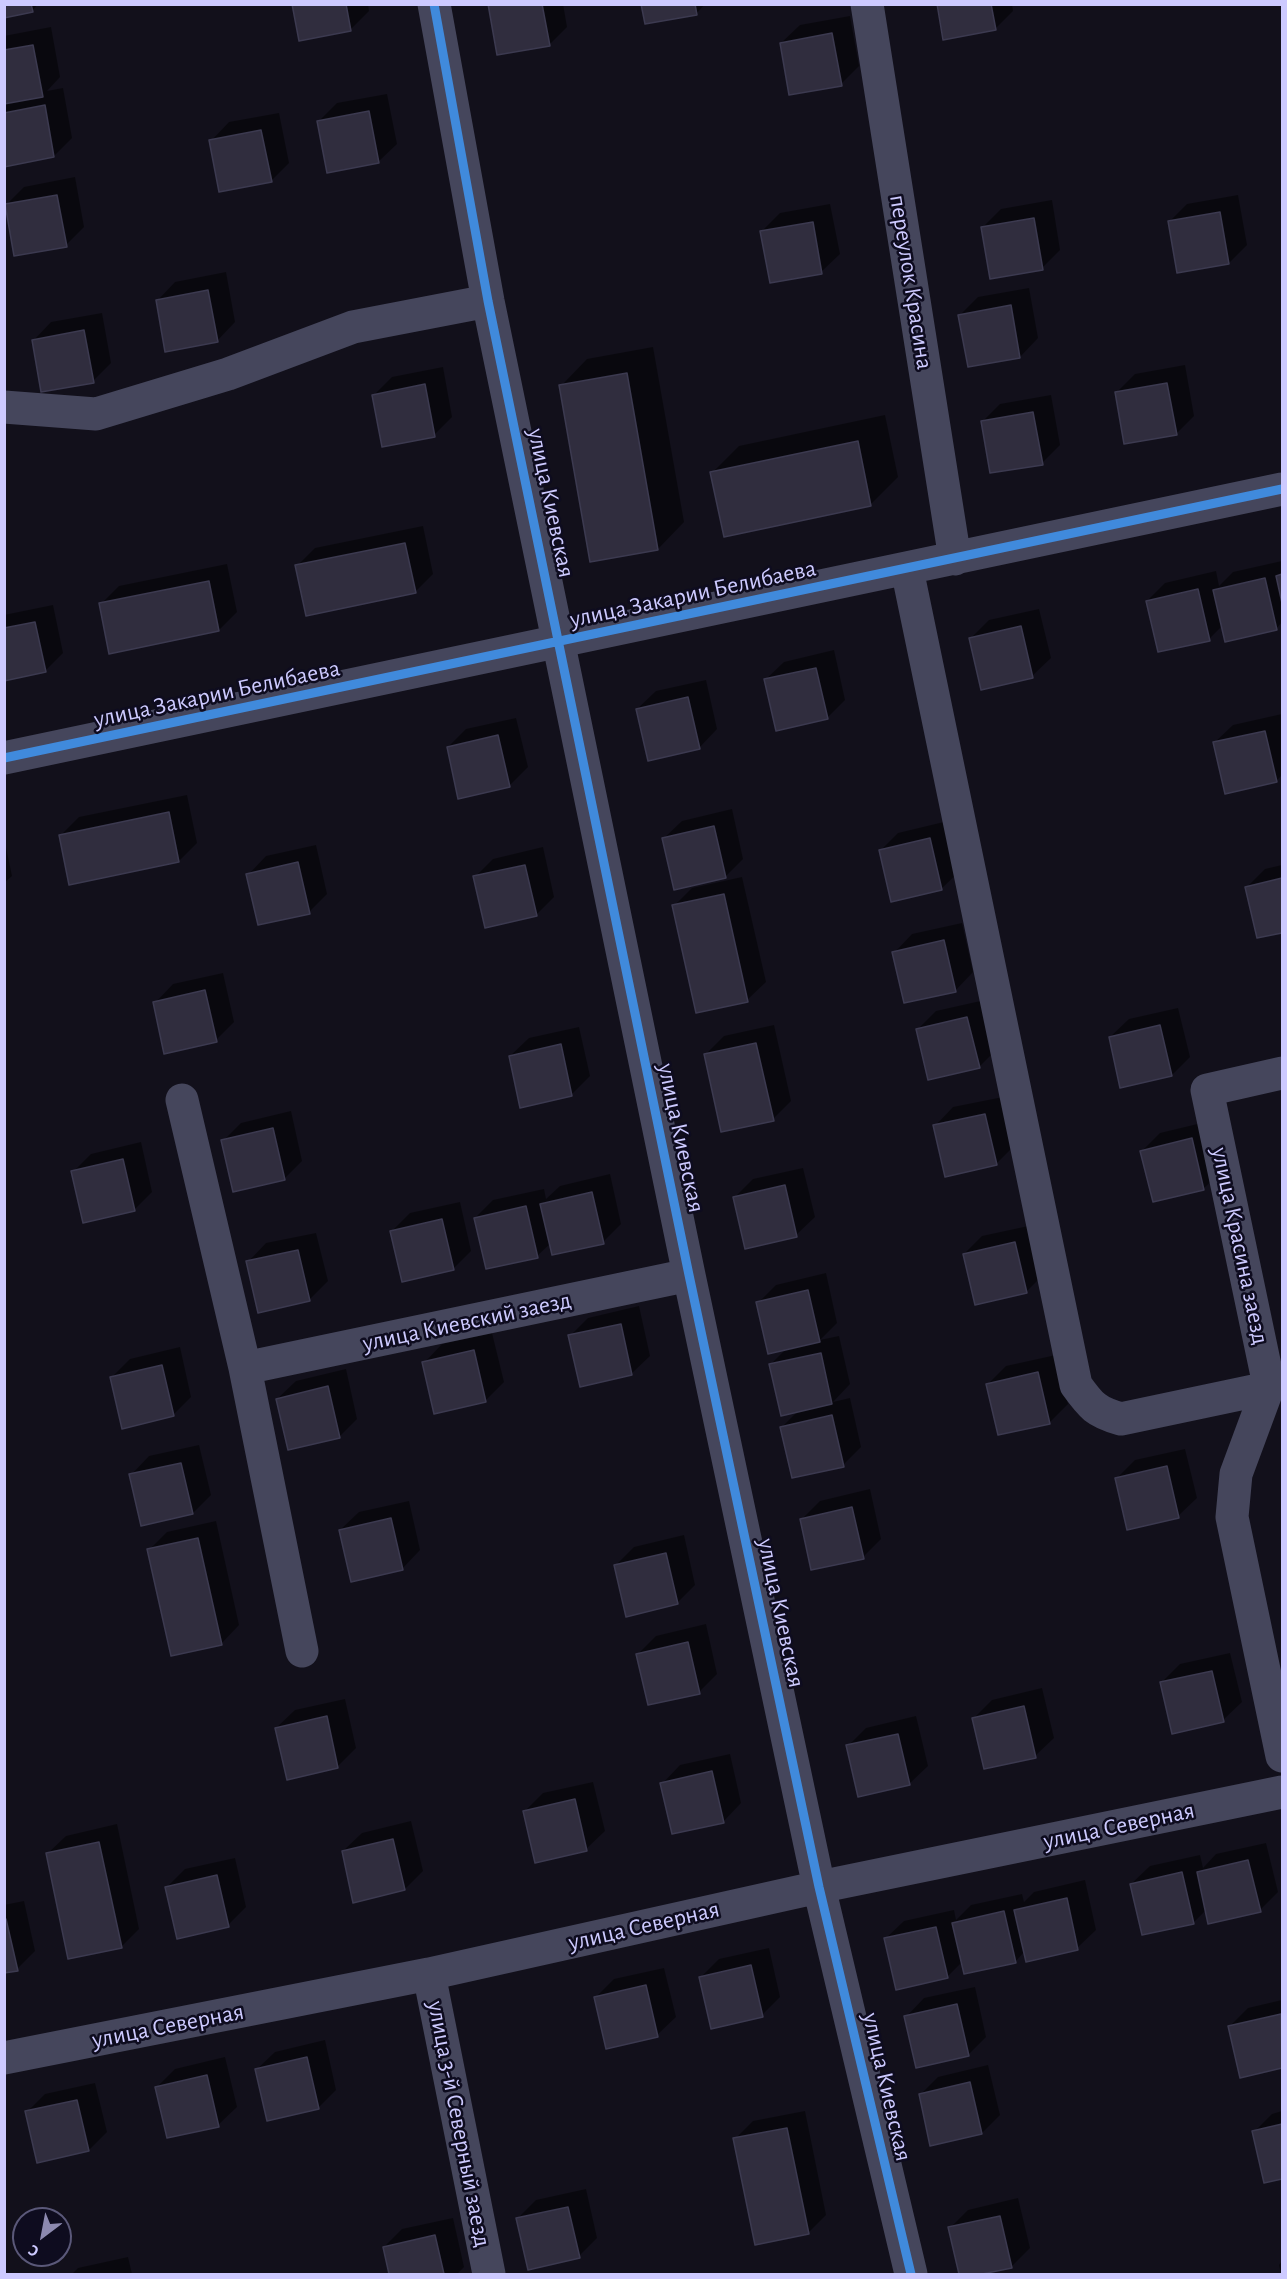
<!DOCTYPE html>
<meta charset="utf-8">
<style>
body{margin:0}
#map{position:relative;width:1287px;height:2279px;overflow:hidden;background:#12101b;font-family:"Alegreya Sans",sans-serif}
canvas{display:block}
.frame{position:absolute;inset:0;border:6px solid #cdcaff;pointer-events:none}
.north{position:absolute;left:12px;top:2207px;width:60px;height:60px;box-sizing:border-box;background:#0e0c1f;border:2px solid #5a5879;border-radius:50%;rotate:212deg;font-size:16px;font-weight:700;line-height:24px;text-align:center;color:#cdcaff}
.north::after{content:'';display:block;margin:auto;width:21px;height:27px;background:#8c89af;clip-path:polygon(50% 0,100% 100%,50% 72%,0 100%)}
</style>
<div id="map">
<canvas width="1287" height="2279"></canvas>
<div class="frame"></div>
<div class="north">С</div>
</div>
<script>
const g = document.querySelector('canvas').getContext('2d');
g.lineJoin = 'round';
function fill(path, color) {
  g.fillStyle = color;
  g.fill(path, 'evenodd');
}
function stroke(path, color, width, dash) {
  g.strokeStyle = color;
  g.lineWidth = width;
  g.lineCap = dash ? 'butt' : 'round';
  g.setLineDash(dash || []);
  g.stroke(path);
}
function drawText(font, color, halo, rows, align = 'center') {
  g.font = font + ' "Alegreya Sans",sans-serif';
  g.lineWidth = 5;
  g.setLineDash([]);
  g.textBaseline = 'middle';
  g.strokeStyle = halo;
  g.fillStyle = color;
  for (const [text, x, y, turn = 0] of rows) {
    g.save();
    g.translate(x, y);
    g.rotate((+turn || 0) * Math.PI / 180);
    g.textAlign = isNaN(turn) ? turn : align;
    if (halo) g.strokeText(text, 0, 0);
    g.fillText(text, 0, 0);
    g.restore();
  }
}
const shadow = new Path2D(`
 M 4,4 L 38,4 L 32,11 Z
 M 293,4 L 368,4 L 369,11 L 351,29 L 300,39 Z
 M 490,4 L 563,4 L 567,27 L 549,45 Z
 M 643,4 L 705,4 L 696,14 Z
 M 938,4 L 1012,4 L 1013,11 L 995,29 Z
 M 850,16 L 859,66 L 841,84 L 781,43 L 800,25 Z
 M 51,27 L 60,77 L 47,91 L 63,88 L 72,138 L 54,156 L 4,165 L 4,105 L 8,102 L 4,102 L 4,36 Z
 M 387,94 L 397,144 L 378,162 L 319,121 L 337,103 Z
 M 279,113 L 289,163 L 271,181 L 211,141 L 229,122 Z
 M 75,177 L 84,227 L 66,245 L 6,205 L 24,187 Z
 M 1238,195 L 1247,245 L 1229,263 L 1169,222 L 1187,204 Z
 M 1052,200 L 1060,250 L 1042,268 L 983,227 L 1001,209 Z
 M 830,204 L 840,254 L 821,272 L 762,231 L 780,213 Z
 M 226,272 L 235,322 L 217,341 L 157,301 L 175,282 Z
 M 1029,288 L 1038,338 L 1020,357 L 960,315 L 978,297 Z
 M 102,313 L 111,363 L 93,381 L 33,341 L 51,322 Z
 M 653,347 L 684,522 L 658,549 L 561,386 L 587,359 Z
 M 1185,365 L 1194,416 L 1176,434 L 1117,392 L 1135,374 Z
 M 443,367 L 452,417 L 434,435 L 374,395 L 392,377 Z
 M 1051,395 L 1060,445 L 1042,463 L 982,422 L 1000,404 Z
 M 885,415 L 898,477 L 871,504 L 712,473 L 739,446 Z
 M 423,526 L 433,574 L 415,592 L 297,566 L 315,548 Z
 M 1282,561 L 1282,622 L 1276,629 L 1222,626 L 1209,639 L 1147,601 L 1165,583 L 1216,571 L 1219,586 L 1233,572 Z
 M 227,564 L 237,612 L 219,630 L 101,604 L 119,586 Z
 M 53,605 L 63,653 L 45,671 L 4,679 L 4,615 Z
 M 1039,609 L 1051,658 L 1032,676 L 971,638 L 989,620 Z
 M 834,650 L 845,700 L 827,718 L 765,680 L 784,662 Z
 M 706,680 L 717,729 L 699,748 L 637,709 L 656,691 Z
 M 1282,714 L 1282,775 L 1276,781 L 1214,743 L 1233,725 Z
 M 516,718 L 528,767 L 510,785 L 448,747 L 466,729 Z
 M 187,795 L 197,843 L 179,861 L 61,835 L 79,817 Z
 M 732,809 L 743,859 L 725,877 L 663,839 L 682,821 Z
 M 948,821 L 960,871 L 941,889 L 880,851 L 898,833 Z
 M 4,838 L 12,876 L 4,883 Z
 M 316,845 L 327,894 L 309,912 L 248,875 L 266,856 Z
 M 543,847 L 554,897 L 536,915 L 475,877 L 493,859 Z
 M 1282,865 L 1282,931 L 1258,936 L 1247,887 L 1265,869 Z
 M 742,877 L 766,982 L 747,1000 L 674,906 L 692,888 Z
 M 962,923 L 973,972 L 955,991 L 894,953 L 912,934 Z
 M 223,973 L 234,1022 L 216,1040 L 155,1003 L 173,984 Z
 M 985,1000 L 997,1049 L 979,1067 L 918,1029 L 936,1011 Z
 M 1178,1008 L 1190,1057 L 1172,1075 L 1110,1037 L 1129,1019 Z
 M 774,1025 L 791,1101 L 773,1119 L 706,1054 L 724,1036 Z
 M 579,1027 L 590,1076 L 572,1094 L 510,1056 L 529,1038 Z
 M 1003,1097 L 1014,1146 L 996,1164 L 935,1126 L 953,1107 Z
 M 291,1111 L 302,1161 L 284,1179 L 223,1141 L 241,1123 Z
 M 1210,1121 L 1222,1171 L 1203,1189 L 1142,1151 L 1160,1133 Z
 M 141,1142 L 152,1192 L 134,1210 L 73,1172 L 91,1154 Z
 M 803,1168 L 815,1217 L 796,1235 L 735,1197 L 753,1179 Z
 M 610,1174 L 621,1224 L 603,1242 L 551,1243 L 537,1256 L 475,1218 L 493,1200 L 544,1189 L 546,1199 L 560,1186 Z
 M 460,1202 L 471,1251 L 453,1269 L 392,1231 L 410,1213 Z
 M 1033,1225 L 1044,1274 L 1026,1292 L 964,1254 L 982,1236 Z
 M 316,1233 L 328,1281 L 309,1300 L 248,1262 L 266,1243 Z
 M 826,1273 L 837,1323 L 820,1340 L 839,1336 L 850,1384 L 833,1402 L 850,1398 L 861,1447 L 843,1465 L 782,1427 L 799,1410 L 770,1365 L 787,1348 L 758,1303 L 776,1285 Z
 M 639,1306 L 650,1356 L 631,1374 L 570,1336 L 588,1318 Z
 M 492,1333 L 504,1382 L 486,1400 L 435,1412 L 424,1363 L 442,1344 Z
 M 180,1347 L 191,1397 L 173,1415 L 112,1377 L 130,1359 Z
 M 1056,1355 L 1068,1404 L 1049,1423 L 988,1384 L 1006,1366 Z
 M 346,1369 L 357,1419 L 339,1437 L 277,1399 L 296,1381 Z
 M 199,1445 L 211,1495 L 193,1513 L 131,1475 L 149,1456 Z
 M 1185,1449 L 1197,1498 L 1178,1516 L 1117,1478 L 1135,1460 Z
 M 870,1489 L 881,1539 L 863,1557 L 802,1519 L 820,1501 Z
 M 409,1501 L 420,1550 L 402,1569 L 340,1530 L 359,1512 Z
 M 216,1521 L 239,1625 L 221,1644 L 149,1550 L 167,1532 Z
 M 684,1535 L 695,1585 L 677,1603 L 616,1565 L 634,1547 Z
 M 706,1624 L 717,1674 L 699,1692 L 638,1654 L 656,1636 Z
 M 1230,1653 L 1242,1702 L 1223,1720 L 1162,1682 L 1180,1664 Z
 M 1042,1688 L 1054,1738 L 1035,1756 L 974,1718 L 992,1700 Z
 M 345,1699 L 356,1748 L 338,1766 L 288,1778 L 276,1728 L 295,1710 Z
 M 916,1716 L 928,1766 L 909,1784 L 848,1746 L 866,1728 Z
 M 730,1754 L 741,1803 L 723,1822 L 662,1784 L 680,1765 Z
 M 593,1782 L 605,1831 L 586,1849 L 525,1811 L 543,1793 Z
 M 411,1821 L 423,1871 L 405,1889 L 343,1851 L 362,1833 Z
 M 117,1824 L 139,1929 L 121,1947 L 47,1854 L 66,1836 Z
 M 1266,1843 L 1278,1892 L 1260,1910 L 1207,1909 L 1193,1923 L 1131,1884 L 1150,1866 L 1200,1855 L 1203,1868 L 1216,1854 Z
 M 235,1858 L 246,1907 L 228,1925 L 167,1887 L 185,1869 Z
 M 1085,1880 L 1096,1930 L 1077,1948 L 1025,1951 L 1015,1962 L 962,1962 L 947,1977 L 885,1939 L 904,1921 L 954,1910 L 956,1920 L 971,1905 L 1022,1894 L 1024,1902 L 1034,1892 Z
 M 24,1901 L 35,1951 L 17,1969 L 4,1972 L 4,1905 Z
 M 769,1948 L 780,1997 L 762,2015 L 701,1977 L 719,1959 Z
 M 664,1968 L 676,2017 L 657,2035 L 596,1997 L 614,1979 Z
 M 975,1987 L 986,2037 L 968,2055 L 906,2017 L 924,1998 Z
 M 1282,2000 L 1282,2067 L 1241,2076 L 1230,2026 L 1248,2008 Z
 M 325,2040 L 336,2090 L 318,2108 L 256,2070 L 275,2052 Z
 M 225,2057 L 237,2107 L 218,2125 L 157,2087 L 175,2069 Z
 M 988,2065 L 1000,2115 L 982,2133 L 920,2095 L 938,2077 Z
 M 95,2083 L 107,2132 L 89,2150 L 27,2112 L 45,2094 Z
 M 805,2111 L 826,2215 L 808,2233 L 735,2139 L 753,2121 Z
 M 1282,2111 L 1282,2177 L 1265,2181 L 1254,2132 L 1272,2114 Z
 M 586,2189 L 597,2238 L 579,2256 L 518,2218 L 536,2200 Z
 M 1018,2198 L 1030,2248 L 1012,2266 L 975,2274 L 960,2274 L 950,2228 L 968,2210 Z
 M 453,2218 L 464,2267 L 457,2274 L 390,2274 L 384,2247 L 402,2229 Z
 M 128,2257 L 132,2274 L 72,2274 L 78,2268 Z
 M 1282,2261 L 1282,2274 L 1281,2274 L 1279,2265 Z`);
const building = new Path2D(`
 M 4,4 L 31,4 L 33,12 L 4,18 Z
 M 292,4 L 346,4 L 351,31 L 299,41 Z
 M 488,4 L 542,4 L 550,46 L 497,55 Z
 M 641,4 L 695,4 L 697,15 L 645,24 Z
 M 937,4 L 991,4 L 996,30 L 943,40 Z
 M 832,33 L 842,86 L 789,95 L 780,43 Z
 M 33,45 L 43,97 L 4,104 L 4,50 Z
 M 45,105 L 54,157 L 4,167 L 4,113 Z
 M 369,111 L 379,163 L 327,173 L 317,121 Z
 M 261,130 L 272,182 L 219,192 L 209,140 Z
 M 57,195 L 67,247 L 14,256 L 5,204 Z
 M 1220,212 L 1229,264 L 1177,273 L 1168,221 Z
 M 1034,218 L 1043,270 L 990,279 L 981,227 Z
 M 813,222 L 822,274 L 770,283 L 760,231 Z
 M 208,290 L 218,342 L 165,352 L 156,300 Z
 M 1011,305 L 1020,358 L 968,367 L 958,315 Z
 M 84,330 L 94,383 L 41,392 L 32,340 Z
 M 627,373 L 658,550 L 590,562 L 559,385 Z
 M 1167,383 L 1177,435 L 1124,444 L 1115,392 Z
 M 425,384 L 435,437 L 382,447 L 372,395 Z
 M 1033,412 L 1043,465 L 990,473 L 981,421 Z
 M 858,441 L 871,506 L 724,537 L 710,472 Z
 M 405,543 L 416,593 L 306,616 L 295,565 Z
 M 1282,574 L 1282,603 L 1276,576 Z
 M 1265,578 L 1277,630 L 1225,642 L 1213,590 Z
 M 209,581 L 219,631 L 109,654 L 99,603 Z
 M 1198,589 L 1210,641 L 1158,652 L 1146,601 Z
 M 35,622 L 46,672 L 4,681 L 4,628 Z
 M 1021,626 L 1033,678 L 981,690 L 969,638 Z
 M 816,668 L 828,719 L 776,731 L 764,679 Z
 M 688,697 L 700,749 L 648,761 L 636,709 Z
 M 1265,731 L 1277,782 L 1225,794 L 1213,742 Z
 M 498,735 L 510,787 L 458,799 L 447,747 Z
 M 169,812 L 179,862 L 69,885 L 59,835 Z
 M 714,826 L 726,878 L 674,890 L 662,838 Z
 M 930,838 L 942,890 L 891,902 L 879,850 Z
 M 298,862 L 310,914 L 258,925 L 246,874 Z
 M 525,865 L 537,916 L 485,928 L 473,876 Z
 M 1282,878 L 1282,933 L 1257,938 L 1245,887 Z
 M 724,894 L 748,1002 L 696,1013 L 672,905 Z
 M 944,940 L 956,992 L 904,1003 L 892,952 Z
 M 205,990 L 217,1042 L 164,1054 L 153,1002 Z
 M 967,1017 L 980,1068 L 928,1080 L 916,1029 Z
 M 1160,1025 L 1172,1076 L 1120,1088 L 1109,1037 Z
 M 756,1043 L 774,1121 L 721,1132 L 704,1054 Z
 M 561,1044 L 572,1096 L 520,1108 L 509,1056 Z
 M 985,1114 L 997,1165 L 945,1177 L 933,1125 Z
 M 273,1128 L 285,1180 L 233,1192 L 221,1140 Z
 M 1192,1138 L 1204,1190 L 1153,1202 L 1140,1151 Z
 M 123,1159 L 135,1211 L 83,1223 L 71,1171 Z
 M 785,1185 L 797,1237 L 745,1249 L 733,1197 Z
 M 592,1192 L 604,1244 L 552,1255 L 540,1204 Z
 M 526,1206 L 538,1258 L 486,1269 L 474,1218 Z
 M 442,1219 L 454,1270 L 402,1282 L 390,1231 Z
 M 1015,1242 L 1027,1293 L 975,1305 L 963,1254 Z
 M 298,1250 L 310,1301 L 258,1313 L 246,1261 Z
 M 808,1290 L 820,1342 L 768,1354 L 756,1302 Z
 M 621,1324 L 632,1375 L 580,1387 L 568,1335 Z
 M 474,1350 L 486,1402 L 434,1414 L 422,1362 Z
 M 821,1353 L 832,1404 L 781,1416 L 769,1364 Z
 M 162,1365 L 174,1416 L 122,1429 L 110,1377 Z
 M 1038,1372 L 1050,1424 L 998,1435 L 986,1384 Z
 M 328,1386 L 340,1438 L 288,1450 L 276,1399 Z
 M 832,1415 L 844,1467 L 792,1478 L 780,1427 Z
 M 181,1463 L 193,1514 L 141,1526 L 129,1474 Z
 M 1167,1466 L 1179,1518 L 1127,1530 L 1115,1478 Z
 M 852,1507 L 864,1559 L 811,1570 L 800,1519 Z
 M 391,1518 L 403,1570 L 351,1582 L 339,1530 Z
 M 198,1538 L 222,1645 L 171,1656 L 147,1549 Z
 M 666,1553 L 678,1604 L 626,1617 L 614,1565 Z
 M 688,1642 L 700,1694 L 648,1705 L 636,1654 Z
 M 1212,1671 L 1224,1722 L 1172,1734 L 1160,1682 Z
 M 1024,1706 L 1036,1758 L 984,1769 L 972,1718 Z
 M 327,1716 L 338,1768 L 287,1780 L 275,1728 Z
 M 898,1734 L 910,1785 L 858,1797 L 846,1745 Z
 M 712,1771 L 724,1823 L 672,1834 L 660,1783 Z
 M 575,1799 L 587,1851 L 535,1863 L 523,1811 Z
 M 393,1839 L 405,1890 L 353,1903 L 342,1851 Z
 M 99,1842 L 122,1948 L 68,1959 L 46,1853 Z
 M 1248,1860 L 1261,1912 L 1208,1924 L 1197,1872 Z
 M 1182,1872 L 1194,1924 L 1142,1935 L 1130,1884 Z
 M 217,1875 L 229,1927 L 177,1939 L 165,1887 Z
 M 1067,1898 L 1078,1950 L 1026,1962 L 1014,1910 Z
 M 1004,1911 L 1016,1963 L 964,1974 L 952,1923 Z
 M 4,1919 L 6,1919 L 18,1971 L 4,1973 Z
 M 936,1927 L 948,1978 L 896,1990 L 884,1938 Z
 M 751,1965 L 763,2017 L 711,2029 L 699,1977 Z
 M 646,1985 L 658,2037 L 606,2049 L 594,1997 Z
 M 957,2004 L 969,2056 L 916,2068 L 904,2016 Z
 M 1281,2014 L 1282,2068 L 1240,2078 L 1228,2026 Z
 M 307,2057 L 319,2109 L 267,2121 L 255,2069 Z
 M 207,2075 L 219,2127 L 167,2138 L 155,2087 Z
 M 970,2082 L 982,2134 L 930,2146 L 919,2094 Z
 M 77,2100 L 89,2151 L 37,2163 L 25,2111 Z
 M 1282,2124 L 1282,2179 L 1264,2183 L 1252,2131 Z
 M 787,2128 L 809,2234 L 755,2245 L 733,2138 Z
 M 568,2207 L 580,2258 L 528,2270 L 516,2218 Z
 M 1000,2216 L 1012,2268 L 982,2274 L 959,2274 L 948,2227 Z
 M 435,2235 L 444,2274 L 389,2274 L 383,2247 Z`);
const minor = new Path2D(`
 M 434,4 L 488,301 L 689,1275 L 819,1887 L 911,2274
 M 867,4 L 955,559
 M 4,407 L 96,414 L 228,374 L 353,327 L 488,301
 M 907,569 L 1076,1385 C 1091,1406 1096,1412 1121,1419 L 1268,1388
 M 4,758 L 1282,489
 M 1282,1073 L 1207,1090 L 1269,1385 L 1236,1474 L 1232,1517 L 1282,1756
 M 182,1100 L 245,1368
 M 302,1651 L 245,1368 L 689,1275
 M 429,1974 L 489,2274
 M 4,2058 L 429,1974 L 819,1887 L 1282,1792`);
const cycleway = new Path2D(`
 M 434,4 L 488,301 L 689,1275 L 819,1887 L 911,2274
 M 4,758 L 1282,489`);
const streetNames = [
 ["переулок Красина",911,282,81],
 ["улица Киевская",551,503,78],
 ["улица Закарии Белибаева",693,594,-12],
 ["улица Закарии Белибаева",217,694,-12],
 ["улица Киевская",681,1138,78],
 ["улица Красина заезд",1240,1246,78],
 ["улица Киевский заезд",467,1322,-12],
 ["улица Киевская",781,1613,78],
 ["улица Северная",1119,1826,-12],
 ["улица Северная",644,1926,-13],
 ["улица Северная",168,2026,-11],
 ["улица Киевская",887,2087,77],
 ["улица 3-й Северный заезд",459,2124,79]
];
fill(shadow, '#0007');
fill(building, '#302d3e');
stroke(building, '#3c3a50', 1.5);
stroke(minor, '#45465c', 33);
stroke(cycleway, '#408adc', 9);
drawText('24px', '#cdcaff', '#0e0c1f', streetNames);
</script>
